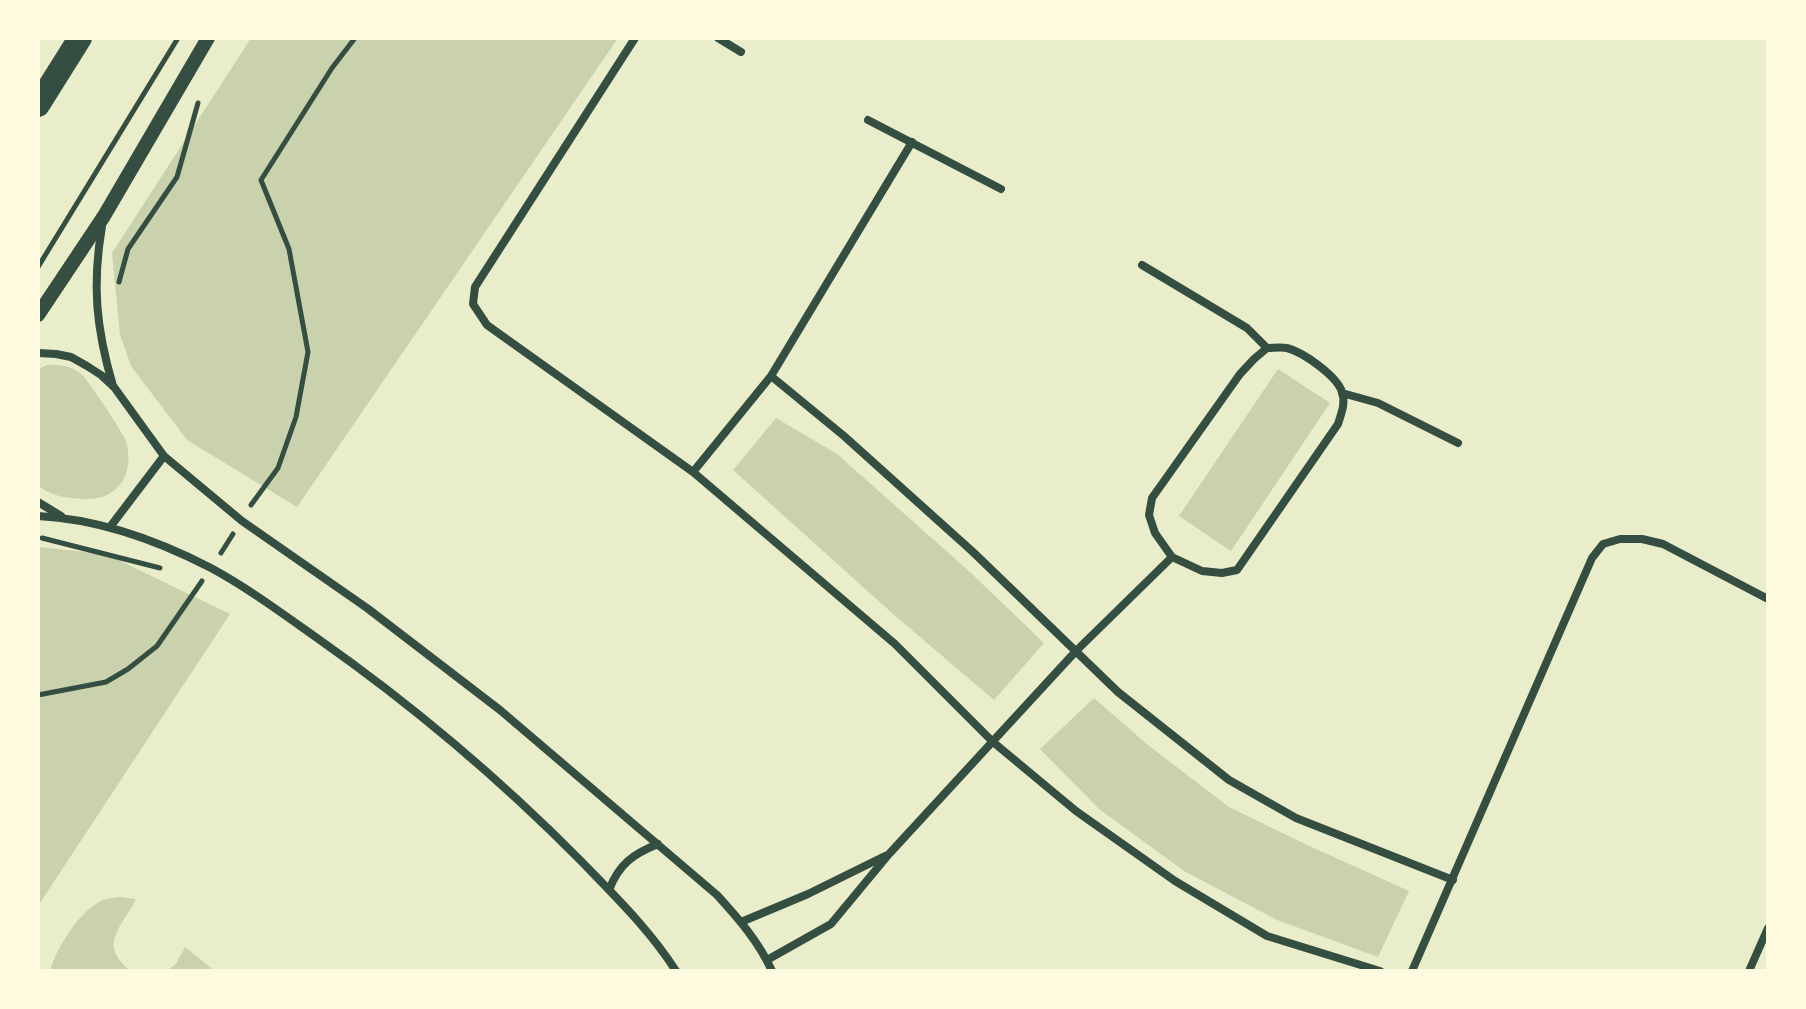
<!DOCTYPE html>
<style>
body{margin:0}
#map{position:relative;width:1806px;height:1009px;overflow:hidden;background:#e9edc9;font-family:"Exo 2",sans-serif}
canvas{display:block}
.frame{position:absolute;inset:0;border:40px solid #fefae0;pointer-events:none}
</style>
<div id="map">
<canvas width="1806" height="1009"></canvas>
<div class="frame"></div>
</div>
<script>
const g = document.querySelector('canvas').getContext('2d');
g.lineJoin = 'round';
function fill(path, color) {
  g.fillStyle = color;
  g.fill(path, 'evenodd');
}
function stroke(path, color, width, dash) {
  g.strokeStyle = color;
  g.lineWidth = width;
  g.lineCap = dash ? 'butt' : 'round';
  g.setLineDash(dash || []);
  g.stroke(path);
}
const green = new Path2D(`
 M 251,38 L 618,38 L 297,507 L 187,440 L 131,366 L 120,335 L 112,253 Z
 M 47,365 C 59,364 73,366 82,375 C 88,380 124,434 126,441 C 135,473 119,501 84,499 C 65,498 55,497 38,486 L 38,369 Z
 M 1278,369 L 1330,403 L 1231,551 L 1179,516 Z
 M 776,418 L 837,454 L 971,573 L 1044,643 L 994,700 L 893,614 L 733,470 Z
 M 38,547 L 106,554 L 230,614 L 38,906 Z
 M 1094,698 L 1148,745 L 1229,807 L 1303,843 L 1409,891 L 1378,957 L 1277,920 L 1184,871 L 1099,809 L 1040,749 Z
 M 121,897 L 136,899 C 122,927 97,945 131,971 L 50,971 C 57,947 79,911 103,900 C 108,898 115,898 121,897 Z
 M 185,947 L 215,971 L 166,971 L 176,964 Z`);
const path = new Path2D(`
 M 38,267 L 178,38
 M 119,282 L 128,249 L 177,177 L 198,103
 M 251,505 L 278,468 L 296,417 L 308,352 L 289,249 L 261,180 L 332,68 L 355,38
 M 42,538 L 160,568
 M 221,553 L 233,534
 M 38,695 L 106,682 L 128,669 L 157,646 L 202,581`);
const minor = new Path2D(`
 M 635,38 L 475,287 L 473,304 L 487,325 L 693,472 L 895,644 L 993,742 L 1076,811 L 1175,881 L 1267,936 L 1380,971
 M 718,38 L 741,52
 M 868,120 L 1001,189
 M 102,226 C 92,285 96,328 113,386
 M 1142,265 L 1247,328 L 1267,348
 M 1267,348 C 1273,348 1281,347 1287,348 C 1303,352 1337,376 1342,392 C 1346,403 1341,414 1338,424 L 1237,570 L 1222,573 L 1202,571 L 1172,557 L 1155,533 L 1149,515 L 1152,498 L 1240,374 L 1254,359 Z
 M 38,353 L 56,354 L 71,357 L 87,366 L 101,375 L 114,387 L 164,456 L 242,521 L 367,608 L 500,710 L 717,895 C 738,918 759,942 772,971
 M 771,376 L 844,436 L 973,552 L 1118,692 L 1229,780 L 1296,818 L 1453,880
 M 1342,393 L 1378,403 L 1458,443
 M 693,472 L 771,376 L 912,142
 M 38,502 L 61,516
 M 38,516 C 99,519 157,540 211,568 C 248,588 283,614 317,638 C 411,704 500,779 581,861 C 614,895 650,930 676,971
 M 110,527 L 164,456
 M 609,890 C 619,864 633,854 658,844
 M 741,922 L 808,894 L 885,856
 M 767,960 L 831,924 L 889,854 L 1076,651 L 1172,557
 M 1412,971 L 1592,558 L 1603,544 L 1620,539 L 1642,539 L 1663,544 L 1768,599
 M 1749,971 L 1768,928`);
const tertiary = new Path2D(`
 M 38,315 L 104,216 L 208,38`);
const motorway = new Path2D(`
 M 38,105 L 80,38`);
fill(green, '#cad2ad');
stroke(path, '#344e41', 5);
stroke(minor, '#344e41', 8);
stroke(tertiary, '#344e41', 14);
stroke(motorway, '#344e41', 24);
</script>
